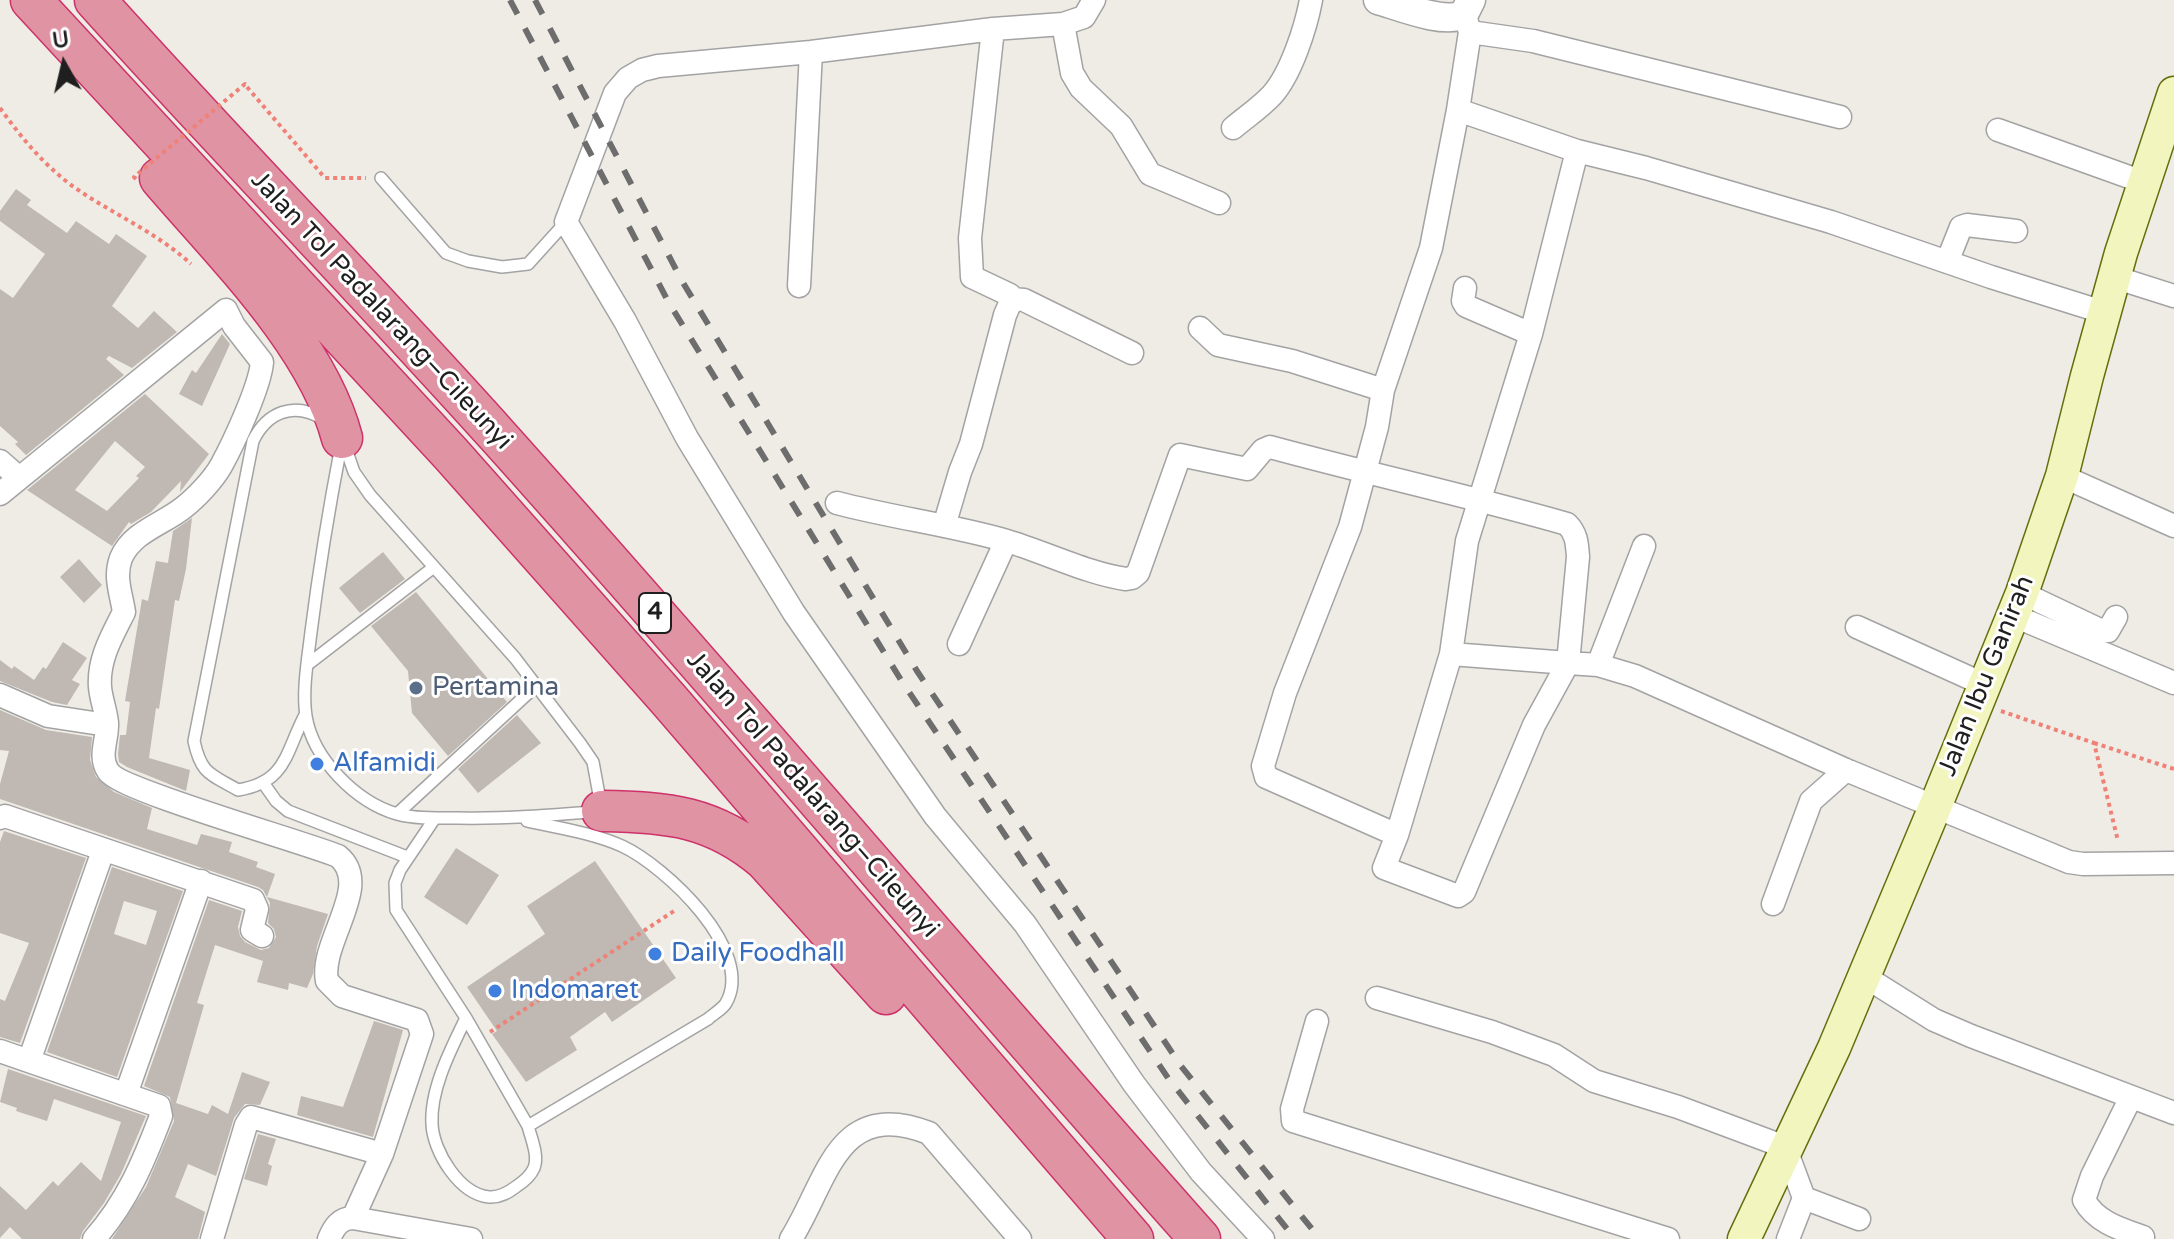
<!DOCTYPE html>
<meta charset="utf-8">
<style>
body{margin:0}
#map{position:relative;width:2174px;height:1239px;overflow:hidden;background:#efece6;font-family:"Varela Round",sans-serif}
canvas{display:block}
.north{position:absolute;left:24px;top:24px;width:80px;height:80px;-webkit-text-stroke:6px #fff;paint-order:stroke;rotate:352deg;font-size:22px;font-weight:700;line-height:32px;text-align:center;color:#1f1f1f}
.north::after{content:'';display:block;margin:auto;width:28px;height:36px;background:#1f1f1f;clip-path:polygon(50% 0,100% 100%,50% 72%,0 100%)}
</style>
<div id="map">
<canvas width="2174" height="1239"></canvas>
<div class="north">U</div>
</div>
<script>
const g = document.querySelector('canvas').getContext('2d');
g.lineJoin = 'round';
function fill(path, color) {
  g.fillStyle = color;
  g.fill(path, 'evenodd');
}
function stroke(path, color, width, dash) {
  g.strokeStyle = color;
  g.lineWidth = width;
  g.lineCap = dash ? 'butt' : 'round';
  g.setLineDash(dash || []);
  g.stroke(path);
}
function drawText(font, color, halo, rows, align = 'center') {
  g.font = font + ' "Varela Round",sans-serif';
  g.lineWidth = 6;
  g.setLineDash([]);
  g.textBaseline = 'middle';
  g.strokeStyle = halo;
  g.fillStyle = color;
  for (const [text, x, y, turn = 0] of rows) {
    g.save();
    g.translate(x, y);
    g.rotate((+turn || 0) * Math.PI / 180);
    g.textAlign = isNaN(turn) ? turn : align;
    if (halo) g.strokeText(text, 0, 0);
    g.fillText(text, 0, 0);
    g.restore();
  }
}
const building = new Path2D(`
 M 16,189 L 31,200 L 27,205 L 67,233 L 76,221 L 109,244 L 116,234 L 147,256 L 112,306 L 138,328 L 154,311 L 177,332 L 132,368 L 109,356 L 106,359 L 124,375 L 26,455 L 15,444 L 18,442 L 0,426 L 0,289 L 13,298 L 45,254 L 0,221 L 0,211 Z
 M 222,334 L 230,344 L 202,406 L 179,394 L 192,370 L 196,373 Z
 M 145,394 L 209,454 L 180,492 L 181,481 L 151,512 L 131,524 L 129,522 L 112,546 L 27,490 ZM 115,441 L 145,467 L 136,476 L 139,478 L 107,511 L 75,490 Z
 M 192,518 L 186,569 L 179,601 L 175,600 L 159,709 L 156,708 L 149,758 L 190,770 L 186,791 L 127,767 L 119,762 L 118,754 L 120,735 L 126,735 L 130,702 L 125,701 L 142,599 L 148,601 L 156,561 L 168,563 L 173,531 Z
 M 383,552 L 405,579 L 360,613 L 339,588 Z
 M 79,559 L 102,585 L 84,603 L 60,577 Z
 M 416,592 L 507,702 L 448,756 L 412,713 L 408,671 L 371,626 Z
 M 63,642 L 87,658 L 72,680 L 80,684 L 67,705 L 52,702 L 0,681 L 0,660 L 12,669 L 14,666 L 34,680 L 43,667 L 46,669 Z
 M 0,710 L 46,730 L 92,737 L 90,760 L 96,777 L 114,792 L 152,808 L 147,829 L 197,845 L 201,834 L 232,842 L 229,852 L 258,862 L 256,867 L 275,874 L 267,897 L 328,914 L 317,946 L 313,974 L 307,988 L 289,983 L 288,990 L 257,982 L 263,961 L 215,945 L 197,1003 L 204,1005 L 176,1103 L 208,1114 L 212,1105 L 228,1114 L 242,1072 L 270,1082 L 260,1105 L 245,1104 L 234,1118 L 216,1176 L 188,1164 L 175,1197 L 205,1212 L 198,1239 L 112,1239 L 146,1187 L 174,1121 L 170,1097 L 144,1086 L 209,900 L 242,911 L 238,927 L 240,936 L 245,942 L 261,950 L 269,948 L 276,937 L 274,929 L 268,923 L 270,903 L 263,890 L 258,887 L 0,799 L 0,784 L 9,751 L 0,750 Z
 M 517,715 L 541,743 L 478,793 L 458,769 Z
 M 4,831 L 86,858 L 20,1043 L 0,1037 L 0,999 L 5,1001 L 29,943 L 0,933 L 0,842 Z
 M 456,848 L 499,875 L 467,925 L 424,897 Z
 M 595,861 L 676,978 L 612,1022 L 605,1012 L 570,1037 L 577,1050 L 526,1082 L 492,1034 L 497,1031 L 467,987 L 545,934 L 527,906 Z
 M 112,867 L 183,891 L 117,1077 L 47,1052 ZM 124,901 L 157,911 L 146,945 L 114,934 Z
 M 374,1021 L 403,1030 L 373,1137 L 297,1115 L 301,1096 L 343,1107 Z
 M 8,1069 L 146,1116 L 121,1174 L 104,1203 L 83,1231 L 80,1239 L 22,1239 L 10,1227 L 0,1238 L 0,1186 L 26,1210 L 53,1181 L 58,1186 L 81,1162 L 101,1181 L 121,1122 L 54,1099 L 47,1121 L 16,1111 L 17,1108 L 0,1102 Z
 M 258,1134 L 276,1139 L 268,1164 L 272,1166 L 267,1186 L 244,1179 Z`);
const path = new Path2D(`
 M 247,87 L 325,178 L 366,178
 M 0,108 C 21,137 42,163 71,185 C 110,213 155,231 191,264
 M 2001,711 L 2094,743 L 2118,841
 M 2094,743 L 2174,769
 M 490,1032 L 677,909`);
const service = new Path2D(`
 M 381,178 L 446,253 L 468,261 L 502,267 L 528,264 L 566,222
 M 341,446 C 329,508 319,569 311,632 C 308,658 302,690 306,716 C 313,759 356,802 397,814 C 415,819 438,818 457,818 C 506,819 553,815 602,811 L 593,762 L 580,743 L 515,658 L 370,495 L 354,472 L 344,443
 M 307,665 L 434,567
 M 305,715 C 285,753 287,782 238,790 C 210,774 201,774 194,741 L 253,441 C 267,412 294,401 323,419
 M 264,784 L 276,801 L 288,811 L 407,857
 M 397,814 L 536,686
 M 435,818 L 400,870 L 395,883 L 396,910 L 466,1018 L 528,1126 L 708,1019 C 713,1014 723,1009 726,1003 C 756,951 665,866 622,846 C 593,833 558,828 527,821
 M 466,1018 C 451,1049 430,1089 432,1124 C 433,1151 459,1194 489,1197 C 500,1198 509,1192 517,1186 C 523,1182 531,1175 534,1168 C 539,1156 531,1138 528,1126`);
const minor = new Path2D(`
 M 1094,0 L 1084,17 L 1063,24 L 993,29 L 811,52 L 658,66 L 642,70 L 628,78 L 615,93 L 566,222 L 625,321 L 687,438 L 794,613 L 935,816 L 1025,924 L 1134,1084 L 1201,1172 L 1263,1239
 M 1466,19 L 1470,32 L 1533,41 L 1840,117
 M 1063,24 L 1072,73 L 1081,88 L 1121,126 L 1150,174 L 1219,203
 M 993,29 L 970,238 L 972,277 L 1010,295 L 1012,299
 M 1458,110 L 1577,151 L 1646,168 L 1831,222 L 1991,277 L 2106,313
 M 1233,128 C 1246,117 1261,107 1272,95 C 1291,74 1306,27 1311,0
 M 1998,130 L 2143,182
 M 1947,262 L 1961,227 L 1967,225 L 2016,231
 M 2114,277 L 2174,296
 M 799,286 L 811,52
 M 1465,288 L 1463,301 L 1466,306 L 1531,334
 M 1200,328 L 1218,345 L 1292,361 L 1383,390
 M 0,461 L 18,477
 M 2062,476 L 2174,526
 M 0,494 L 226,310 L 234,326 L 262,362 C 260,387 233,444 221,466 C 213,480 196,498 183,508 C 163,524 132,532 121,558 C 114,577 121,593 124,612 C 112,636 98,659 100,687 C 101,699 106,711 107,723 C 108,739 98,756 108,771 C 119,790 304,842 338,856 C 374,885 319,942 327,981 L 342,996 L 417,1020 L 422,1034 L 382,1154 L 353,1218
 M 837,503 C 894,518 952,525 1007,541 C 1044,552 1089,574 1126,579 L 1132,578 L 1138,573 L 1180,455 L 1247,469 L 1263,450 L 1270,447 C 1369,474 1469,496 1567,524 C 1577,534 1577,544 1578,557 L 1568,663 L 1598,665 L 1635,676 L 1846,770 L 2069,862 L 2083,864 L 2174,863
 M 944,526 L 960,472 L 971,444 L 1005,315 L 1012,299 L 1024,300 L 1132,353
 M 2022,593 L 2100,630 L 2108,631 L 2116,617
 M 2012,615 L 2174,683
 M 1857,627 L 1983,684
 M 959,644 L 1006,541
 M 1451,654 L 1568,663 L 1534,725 L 1464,892 L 1458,896 L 1384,868 L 1397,835 Z
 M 1451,654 L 1467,541 L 1531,334 L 1577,151
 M 1598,665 L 1644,546
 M 0,695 L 48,716 L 107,725
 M 0,818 L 5,816 L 253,900 L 257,909 L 252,930 L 262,936
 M 1397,835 L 1266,777 L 1263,766 L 1285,693 L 1350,527 L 1377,427 L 1383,390 L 1431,248 L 1458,110 L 1470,32
 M 1773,904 L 1811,801 L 1846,770
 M 1864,976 L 1934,1020 L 1971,1036 L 2174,1113
 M 1377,998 L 1492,1032 L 1554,1055 L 1594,1081 L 1678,1107 L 1785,1147 L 1804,1198 L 1859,1219
 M 1317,1021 L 1292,1109 L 1293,1121 L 1668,1239
 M 0,1051 L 159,1106 L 161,1116 C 144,1161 127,1202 94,1239
 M 29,1061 L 103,851
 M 126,1094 L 201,881
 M 2131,1097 L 2092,1176 L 2084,1200 C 2096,1222 2120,1229 2143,1237
 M 212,1239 L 246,1125 L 251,1117 L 382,1154
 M 329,1239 C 334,1227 340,1218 353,1218 L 471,1239
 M 791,1239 C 828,1180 837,1097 929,1133 L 1020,1239
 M 1788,1239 L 1804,1198`);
const tertiary = new Path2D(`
 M 1378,0 C 1399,6 1445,25 1464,14 L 1471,0`);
const secondary = new Path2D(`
 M 1744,1239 L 1834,1048 L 1935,807 L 2022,593 L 2062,476 L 2087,376 L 2121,253 L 2174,93`);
const motorway = new Path2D(`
 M 31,0 L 451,454 L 669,700 L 1133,1239
 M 95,0 C 227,147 365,288 497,435 C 735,700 964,973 1200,1239
 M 160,178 C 223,252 317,343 342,438
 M 602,811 C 668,812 713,816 765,860 L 886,994`);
const rail = new Path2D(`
 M 510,0 L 669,303 L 901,680 L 1168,1078 L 1295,1239
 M 535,0 L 682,281 L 917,671 L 1181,1066 L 1320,1239`);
const pathBridge = new Path2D(`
 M 136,179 L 134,177 L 245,84 L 247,87`);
const markers = [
 [416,688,8,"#5c6f8a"],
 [317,764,8,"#3f7fe0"],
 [655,954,8,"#3f7fe0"],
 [495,991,8,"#3f7fe0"]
];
const shields = [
 [655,613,32]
];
const shieldNames = [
 ["4",655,613]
];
const streetNames = [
 ["Jalan Tol Padalarang–Cileunyi",381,311,47],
 ["Jalan Ibu Ganirah",1987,676,-68],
 ["Jalan Tol Padalarang–Cileunyi",812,795,49]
];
const serviceNames = [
 ["Pertamina",432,688]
];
const shopNames = [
 ["Alfamidi",333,764],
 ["Daily Foodhall",671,954],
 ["Indomaret",511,991]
];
fill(building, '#bfb8b3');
stroke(service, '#a3a3a3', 14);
stroke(minor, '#a3a3a3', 25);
stroke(tertiary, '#a3a3a3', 31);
stroke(secondary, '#656e0d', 35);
stroke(motorway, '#cd326a', 43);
stroke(path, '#ef8176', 4, [4, 4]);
stroke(service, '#fff', 11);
stroke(minor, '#fff', 22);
stroke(tertiary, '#fff', 28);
stroke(secondary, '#f3f5be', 32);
stroke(motorway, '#e093a3', 40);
stroke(rail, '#6d6d6d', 6, [16, 16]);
stroke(pathBridge, '#ef8176', 4, [4, 4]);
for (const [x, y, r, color] of markers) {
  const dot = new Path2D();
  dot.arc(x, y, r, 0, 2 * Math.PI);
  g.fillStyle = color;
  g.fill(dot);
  stroke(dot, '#fff', 3);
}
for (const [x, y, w] of shields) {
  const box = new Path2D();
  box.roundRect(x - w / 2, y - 20, w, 40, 6);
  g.fillStyle = '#fff';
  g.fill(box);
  stroke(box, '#1f1f1f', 2);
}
drawText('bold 24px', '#1f1f1f', null, shieldNames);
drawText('26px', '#1f1f1f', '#fff', streetNames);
drawText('26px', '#4e5e75', '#fff', serviceNames, 'left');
drawText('26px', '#366cbe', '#fff', shopNames, 'left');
</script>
